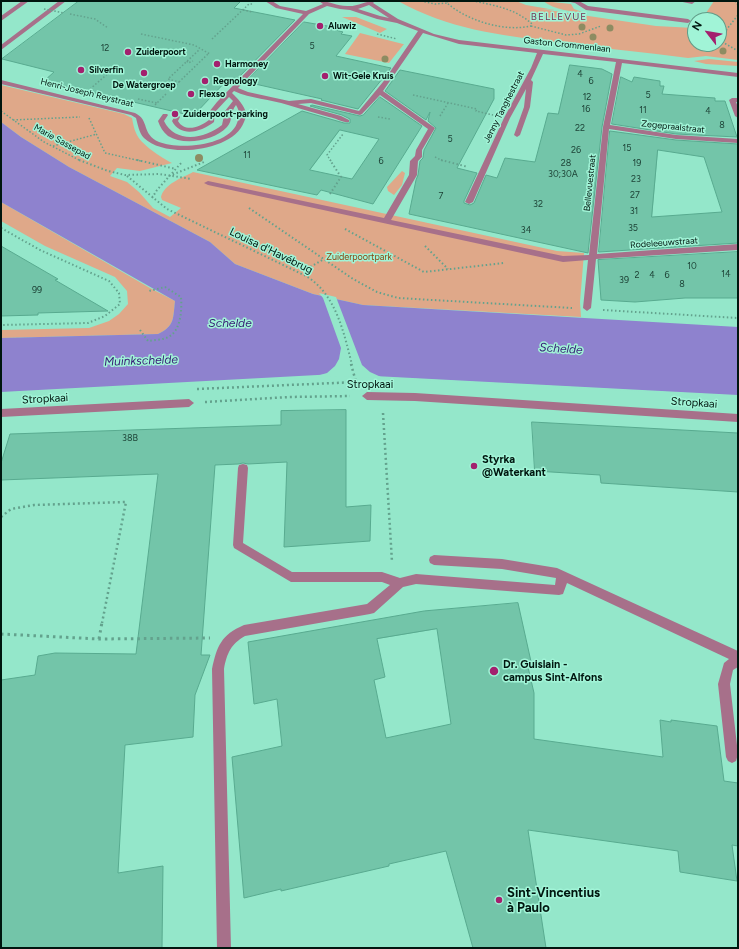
<!DOCTYPE html>
<meta charset="utf-8">
<style>
body{margin:0}
#map{position:relative;width:739px;height:949px;overflow:hidden;background:#94e7ca;font-family:Figtree,sans-serif}
canvas{display:block}
.frame{position:absolute;inset:0;border:2px solid #00160f;pointer-events:none}
.north{position:absolute;left:687px;top:12px;width:40px;height:40px;box-sizing:border-box;background:#a1f4d7;border:1px solid #619b87;border-radius:50%;rotate:301deg;font-size:11px;font-weight:700;line-height:16px;text-align:center;color:#00160f}
.north::after{content:'';display:block;margin:auto;width:14px;height:18px;background:#a3206e;clip-path:polygon(50% 0,100% 100%,50% 72%,0 100%)}
</style>
<div id="map">
<canvas width="739" height="949"></canvas>
<div class="frame"></div>
<div class="north">N</div>
</div>
<script>
const g = document.querySelector('canvas').getContext('2d');
g.lineJoin = 'round';
function fill(path, color) {
  g.fillStyle = color;
  g.fill(path, 'evenodd');
}
function stroke(path, color, width, dash) {
  g.strokeStyle = color;
  g.lineWidth = width;
  g.lineCap = dash ? 'butt' : 'round';
  g.setLineDash(dash || []);
  g.stroke(path);
}
function drawText(font, color, halo, rows, align = 'center') {
  g.font = font + ' Figtree,sans-serif';
  g.lineWidth = 3;
  g.setLineDash([]);
  g.textBaseline = 'middle';
  g.strokeStyle = halo;
  g.fillStyle = color;
  for (const [text, x, y, turn = 0] of rows) {
    g.save();
    g.translate(x, y);
    g.rotate((+turn || 0) * Math.PI / 180);
    g.textAlign = isNaN(turn) ? turn : align;
    if (halo) g.strokeText(text, 0, 0);
    g.fillText(text, 0, 0);
    g.restore();
  }
}
const green = new Path2D(`
 M 398,1 L 516,1 L 526,5 L 555,10 L 541,9 L 656,26 L 694,28 L 695,24 L 695,44 L 719,44 L 719,20 L 712,20 L 712,17 L 706,16 L 706,13 L 714,1 L 738,1 L 738,60 L 706,56 L 688,58 C 643,52 598,48 554,42 C 499,35 448,29 398,1 Z
 M 543,1 L 571,4 L 574,9 L 585,13 C 570,11 555,10 543,1 Z
 M 342,17 L 356,17 L 387,29 L 380,33 Z
 M 360,33 L 403,44 L 404,44 L 389,63 L 345,54 Z
 M 709,59 L 738,62 L 738,66 L 706,64 L 694,61 Z
 M 1,85 L 124,114 L 132,118 C 133,123 134,129 136,133 C 140,144 162,158 172,163 L 140,171 L 117,168 L 110,176 L 127,182 L 139,192 L 153,208 L 170,217 L 181,208 L 162,200 L 161,197 C 164,184 182,178 193,172 L 557,251 L 584,253 L 580,302 L 581,317 L 363,305 L 313,294 L 235,264 L 210,242 L 69,167 L 21,137 L 1,122 Z
 M 402,171 L 405,173 L 402,185 L 394,195 L 388,191 L 387,187 Z
 M 1,202 L 150,288 L 175,301 C 173,318 175,326 158,334 L 1,338 L 1,330 L 89,328 L 109,321 L 119,314 L 128,304 L 127,291 L 115,277 L 45,246 L 1,221 Z`);
const water = new Path2D(`
 M 1,122 L 21,137 L 69,167 L 210,242 L 235,264 L 313,294 L 363,305 L 738,327 L 738,395 L 336,374 L 1,392 L 1,338 L 158,334 C 175,326 173,318 175,301 L 1,202 Z`);
const pier = new Path2D(`
 M 319,293 L 336,297 L 362,365 L 370,372 L 381,377 L 724,395 L 733,396 L 336,376 L 313,377 L 327,373 L 335,366 L 339,359 L 341,348 L 323,298 Z
 M 304,378 L 115,388 L 1,394 L 14,392 Z`);
const building = new Path2D(`
 M 79,1 L 241,1 L 234,8 L 295,20 L 236,80 L 229,78 L 193,116 L 44,81 L 54,72 L 2,59 Z
 M 304,22 L 333,27 L 332,29 L 343,32 L 341,34 L 352,36 L 336,56 L 391,68 L 358,109 L 321,100 L 322,99 L 246,82 Z
 M 570,65 L 602,69 L 612,74 L 602,127 L 588,253 L 409,214 L 416,180 L 418,175 L 420,161 L 423,158 L 424,150 L 436,128 L 428,121 L 430,112 L 426,120 L 385,91 L 400,70 L 494,89 L 494,99 L 457,168 L 477,173 L 464,201 L 464,203 L 470,205 L 474,203 L 486,175 L 497,178 L 505,158 L 535,162 L 548,113 L 558,114 Z
 M 621,77 L 632,82 L 634,77 L 660,81 L 660,86 L 664,86 L 662,94 L 715,98 L 715,101 L 725,101 L 737,137 L 676,134 L 612,124 Z
 M 380,97 L 422,126 L 373,204 L 321,190 L 317,195 L 197,170 L 302,111 L 344,123 L 350,123 L 350,119 L 342,115 L 310,106 L 312,105 L 360,116 L 363,115 ZM 340,130 L 379,139 L 352,179 L 310,170 Z
 M 610,131 L 676,140 L 738,144 L 738,243 L 599,252 ZM 658,150 L 704,157 L 722,212 L 652,217 Z
 M 1,246 L 58,279 L 55,280 L 108,311 L 38,313 L 38,315 L 1,316 Z
 M 738,252 L 738,298 L 685,298 L 635,302 L 601,300 L 598,260 Z
 M 346,410 L 346,507 L 371,505 L 370,541 L 284,547 L 287,462 L 248,464 L 243,463 L 238,464 L 215,465 L 201,655 L 210,655 L 195,695 L 193,737 L 125,745 L 118,873 L 163,866 L 162,948 L 1,948 L 1,680 L 35,675 L 38,656 L 55,653 L 136,654 L 158,474 L 1,480 L 1,463 L 10,434 L 281,425 L 281,411 Z
 M 532,422 L 738,433 L 738,492 L 601,483 L 600,475 L 535,471 Z
 M 518,603 L 532,666 L 528,667 L 534,693 L 534,739 L 663,757 L 660,720 L 671,722 L 671,720 L 717,726 L 724,781 L 738,783 L 738,846 L 732,845 L 737,881 L 680,872 L 678,851 L 528,830 L 546,948 L 473,948 L 446,851 L 389,864 L 389,866 L 281,891 L 281,889 L 244,898 L 232,757 L 282,746 L 277,699 L 254,704 L 248,642 L 424,611 ZM 437,629 L 451,724 L 386,738 L 374,680 L 385,677 L 377,639 Z`);
const pathFar3 = new Path2D(`
 M 421,1 L 435,4 L 447,3
 M 448,1 L 447,3 C 468,21 504,32 531,26 L 532,24 C 516,9 494,5 473,1
 M 735,1 L 738,5
 M 243,10 L 252,12
 M 70,14 L 95,19 L 108,28
 M 531,26 L 566,35 L 579,34 L 601,26
 M 141,34 L 194,45 L 210,54
 M 377,34 L 397,39
 M 212,39 L 249,4 L 254,4
 M 719,40 L 738,51
 M 722,40 L 727,29 L 738,15
 M 187,61 L 188,63 L 193,61
 M 179,82 L 209,53
 M 174,88 L 179,82 L 168,79 L 200,49
 M 90,89 L 119,64
 M 413,95 L 477,109 L 476,111 L 493,115
 M 138,99 L 157,103
 M 155,105 L 166,94
 M 1,111 L 44,142 L 81,161
 M 440,116 L 448,103
 M 378,117 L 390,119
 M 89,118 L 105,153 L 141,161
 M 13,120 L 80,117
 M 53,146 L 97,134
 M 435,157 L 443,161
 M 331,161 L 327,155 L 343,134`);
const pathFar2 = new Path2D(`
 M 79,160 L 108,171 L 125,175 L 159,174 L 192,179
 M 137,160 L 176,169
 M 441,160 L 468,167
 M 127,176 L 167,209 L 306,276 C 336,294 344,333 352,365
 M 169,176 L 204,162
 M 330,194 L 341,177 L 330,160
 M 152,198 L 157,190 L 182,162
 M 249,208 L 353,279 L 377,292 L 398,298 L 572,308
 M 1,228 L 40,250 L 109,281 L 119,293 L 120,304 L 105,316 L 88,323 L 1,325
 M 345,229 L 424,272 L 504,263
 M 425,246 L 448,269
 M 307,269 L 324,259
 M 603,310 L 738,318
 M 140,330 L 148,341 C 155,340 164,340 170,336 C 181,329 182,309 181,297 L 165,287 L 149,291`);
const pathFar1 = new Path2D(`
 M 351,364 L 356,382
 M 197,389 L 358,382
 M 205,402 L 289,397 L 350,396
 M 383,413 L 392,562
 M 1,517 L 11,509 L 34,505 L 126,502 L 102,623`);
const path = new Path2D(`
 M 1,634 L 99,639 L 210,638
 M 99,639 L 102,622`);
const minor = new Path2D(`
 M 22,1 L 29,1 L 1,21 L 1,16 Z
 M 59,1 L 66,1 L 1,50 L 1,45 Z
 M 265,1 L 272,1 L 280,6 L 306,11 L 323,4 L 319,1 C 329,1 337,6 347,6 C 357,7 365,1 375,1 L 373,3 L 398,19 L 434,34 L 459,40 L 738,73 L 738,77 L 622,63 L 610,125 L 676,135 L 738,139 L 738,143 L 676,139 L 609,129 L 597,254 L 738,244 L 738,250 L 596,259 L 591,308 L 587,311 L 583,308 L 588,260 L 563,262 L 208,185 L 204,183 L 208,181 L 384,218 L 409,175 L 410,161 L 415,156 L 416,150 L 428,129 L 380,95 L 362,114 L 360,115 L 311,103 L 298,104 L 341,116 L 349,120 L 349,122 C 343,123 336,118 329,117 C 315,113 301,109 288,105 C 270,99 251,99 234,91 L 232,93 C 238,99 244,105 246,113 C 247,116 245,119 244,122 C 233,152 165,159 144,138 C 139,133 138,125 136,118 L 131,115 L 1,84 L 1,80 L 135,113 C 150,120 141,134 159,142 C 179,150 229,146 237,123 C 240,116 240,112 236,105 C 230,112 233,121 227,127 C 214,141 184,146 168,136 C 163,132 160,127 158,121 L 163,114 L 167,114 L 168,115 L 164,121 C 175,144 205,139 222,125 L 225,111 L 233,101 L 229,97 L 215,112 L 214,122 C 201,132 181,138 172,121 L 175,116 L 179,116 L 180,117 L 178,121 C 185,133 200,127 209,120 L 209,112 L 217,102 L 303,14 L 276,8 ZM 369,5 L 389,18 L 380,16 L 358,9 ZM 327,6 L 340,9 L 350,10 L 377,19 L 397,23 L 418,31 L 383,82 L 359,111 L 311,99 L 289,101 L 248,92 L 238,88 L 309,14 ZM 423,33 L 459,44 L 537,53 L 531,68 L 504,118 L 465,202 L 469,204 L 473,202 L 510,118 L 526,89 L 524,107 L 514,135 L 517,137 L 520,135 L 530,107 L 533,82 L 531,80 L 543,54 L 616,62 L 603,127 L 589,255 L 563,256 L 391,220 L 417,175 L 418,161 L 422,157 L 422,150 L 435,128 L 383,91 Z
 M 566,1 L 579,1 L 588,6 L 688,19 L 691,21 L 688,23 L 586,10 L 575,3 Z
 M 678,1 L 696,1 L 692,4 Z
 M 732,98 L 738,98 L 738,102 L 736,102 L 738,107 L 738,118 L 735,116 L 729,100 Z
 M 367,392 L 415,393 L 738,414 L 738,422 L 415,401 L 367,400 L 362,396 Z
 M 189,399 L 194,403 L 189,407 L 1,417 L 1,409 Z
 M 243,464 L 247,465 L 248,468 L 243,543 L 292,572 L 382,572 L 400,578 L 416,574 L 555,585 L 556,578 L 502,569 L 434,565 L 430,563 L 429,560 L 430,557 L 434,555 L 502,559 L 557,568 L 738,651 L 738,667 L 733,670 L 730,684 L 738,754 L 736,761 L 732,763 L 728,761 L 726,757 L 718,684 L 724,663 L 729,659 L 567,583 L 563,594 L 559,595 L 416,584 L 403,587 L 374,613 L 370,614 L 245,636 C 231,644 227,653 224,669 L 231,948 L 217,948 L 212,669 C 217,646 221,635 244,625 L 367,604 L 390,585 L 382,582 L 291,582 L 234,548 L 233,545 L 238,468 L 239,465 Z`);
const pathBridge = new Path2D(`
 M 44,9 L 64,13`);
const trees = [
 [582,27,3.5],
 [610,28,3.5],
 [593,37,3.5],
 [723,51,3.5],
 [385,59,3.5],
 [199,158,4]
];
const markers = [
 [320,26,4,"#a3206e"],
 [128,52,4,"#a3206e"],
 [217,64,4,"#a3206e"],
 [81,70,4,"#a3206e"],
 [144,73,4,"#a3206e"],
 [325,76,4,"#a3206e"],
 [205,81,4,"#a3206e"],
 [191,94,4,"#a3206e"],
 [175,114,4,"#a3206e"],
 [474,466,4,"#a3206e"],
 [494,671,5,"#a3206e"],
 [499,900,4,"#a3206e"]
];
const farPoinames = [
 ["Aluwiz",328,26],
 ["Zuiderpoort",136,52],
 ["Harmoney",225,64],
 ["Silverfin",89,70],
 ["Wit-Gele Kruis",333,76],
 ["Regnology",213,81],
 ["De Watergroep",144,85,"center"],
 ["Flexso",199,94],
 ["Zuiderpoort-parking",183,114]
];
const farStreetnames = [
 ["Gaston Crommenlaan",567,45,6],
 ["Henri-Joseph Reystraat",87,93,14],
 ["Jenny Tanghestraat",504,107,-63],
 ["Zegepraalstraat",673,127,6],
 ["Marie Sassepad",62,142,29],
 ["Bellevuestraat",590,183,-84],
 ["Rodeleeuwstraat",664,243,-4]
];
const numberNames = [
 ["5",312,46],
 ["12",105,48],
 ["4",580,74],
 ["6",591,81],
 ["5",648,95],
 ["12",587,97],
 ["16",586,109],
 ["11",643,110],
 ["4",708,111],
 ["8",722,125],
 ["22",580,128],
 ["5",450,139],
 ["15",627,148],
 ["26",576,150],
 ["11",247,155],
 ["6",381,161],
 ["28",566,163],
 ["19",637,163],
 ["30;30A",563,174],
 ["23",636,179],
 ["27",635,195],
 ["7",441,196],
 ["32",538,204],
 ["31",634,211],
 ["35",633,228],
 ["34",526,230],
 ["10",692,266],
 ["14",726,274],
 ["2",637,275],
 ["4",652,275],
 ["6",667,275],
 ["39",624,280],
 ["8",682,284],
 ["99",37,290],
 ["38B",130,438]
];
const farParknames = [
 ["Zuiderpoortpark",359,257]
];
const farNeighbourhoodnames = [
 ["BELLEVUE",559,17]
];
const streetNames = [
 ["Louisa d'Havébrug",271,251,26],
 ["Stropkaai",370,385],
 ["Stropkaai",45,399,-3],
 ["Stropkaai",694,403,4]
];
const poiNames = [
 ["Styrka",482,460],
 ["@Waterkant",482,473],
 ["Dr. Guislain -",503,665],
 ["campus Sint-Alfons",503,678]
];
const waterNames = [
 ["Schelde",230,323],
 ["Schelde",561,349,4],
 ["Muinkschelde",141,361,-2]
];
const nearPoinames = [
 ["Sint-Vincentius",507,893],
 ["à Paulo",507,908]
];
fill(green, '#dfa889');
fill(water, '#8e82ce');
fill(pier, '#94e7ca');
fill(building, '#73c5a9');
stroke(building, '#58aa8f', 1);
stroke(pathFar3, '#63a28d', 1.5, [1.5, 2]);
stroke(pathFar2, '#63a28d', 2, [1.5, 2.5]);
stroke(pathFar1, '#63a28d', 2.5, [2, 3]);
stroke(path, '#63a28d', 3, [2.5, 4]);
fill(minor, '#a7708a');
stroke(pathBridge, '#63a28d', 1.5, [1.5, 2]);
g.fillStyle = '#8d8c62';
for (const [x, y, r] of trees) {
  g.beginPath();
  g.arc(x, y, r, 0, 2 * Math.PI);
  g.fill();
}
for (const [x, y, r, color] of markers) {
  const dot = new Path2D();
  dot.arc(x, y, r, 0, 2 * Math.PI);
  g.fillStyle = color;
  g.fill(dot);
  stroke(dot, '#a1f4d7', 1.5);
}
drawText('bold 9px', '#00160f', '#a1f4d7', farPoinames, 'left');
drawText('9px', '#00160f', '#a1f4d7', farStreetnames);
drawText('9px', '#1d4236', null, numberNames);
drawText('9px', '#88410d', '#a1f4d7', farParknames);
g.letterSpacing = '1px';
drawText('10px', '#763557', '#a1f4d7', farNeighbourhoodnames);
g.letterSpacing = '0px';
drawText('11px', '#00160f', '#a1f4d7', streetNames);
drawText('bold 11px', '#00160f', '#a1f4d7', poiNames, 'left');
drawText('italic 12px', '#361a74', '#a1f4d7', waterNames);
drawText('bold 13px', '#00160f', '#a1f4d7', nearPoinames, 'left');
</script>
